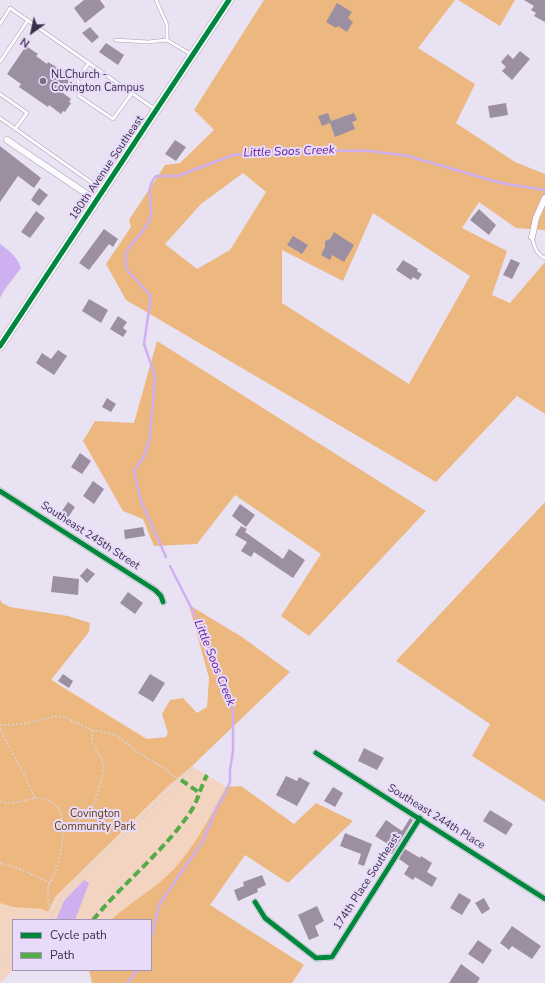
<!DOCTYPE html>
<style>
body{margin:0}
#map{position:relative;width:545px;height:983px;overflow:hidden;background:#e9e2f2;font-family:"Nunito Sans",sans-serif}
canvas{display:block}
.legend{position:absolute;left:12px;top:919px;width:140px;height:52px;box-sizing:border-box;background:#e8dbf9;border:1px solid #a396b4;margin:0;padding:5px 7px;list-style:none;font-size:12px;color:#3c2f4c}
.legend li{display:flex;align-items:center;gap:8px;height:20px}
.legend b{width:20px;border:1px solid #a396b4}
.north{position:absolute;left:12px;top:12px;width:40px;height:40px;-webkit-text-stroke:3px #e8dbf9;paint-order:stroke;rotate:213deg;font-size:11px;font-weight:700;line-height:16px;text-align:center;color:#3c2f4c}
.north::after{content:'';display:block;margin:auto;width:14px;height:18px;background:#3c2f4c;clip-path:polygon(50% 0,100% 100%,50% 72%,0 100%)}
</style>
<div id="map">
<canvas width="545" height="983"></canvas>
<ul class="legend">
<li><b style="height:5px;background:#00873e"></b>Cycle path</li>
<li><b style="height:5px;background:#55ab48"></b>Path</li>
</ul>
<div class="north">N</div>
</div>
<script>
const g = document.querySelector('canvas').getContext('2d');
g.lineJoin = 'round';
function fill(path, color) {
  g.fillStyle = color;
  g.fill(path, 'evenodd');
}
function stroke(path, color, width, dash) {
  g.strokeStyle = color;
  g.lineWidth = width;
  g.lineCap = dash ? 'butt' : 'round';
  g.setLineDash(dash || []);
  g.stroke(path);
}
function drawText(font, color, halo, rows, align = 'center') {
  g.font = font + ' "Nunito Sans",sans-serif';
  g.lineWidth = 4;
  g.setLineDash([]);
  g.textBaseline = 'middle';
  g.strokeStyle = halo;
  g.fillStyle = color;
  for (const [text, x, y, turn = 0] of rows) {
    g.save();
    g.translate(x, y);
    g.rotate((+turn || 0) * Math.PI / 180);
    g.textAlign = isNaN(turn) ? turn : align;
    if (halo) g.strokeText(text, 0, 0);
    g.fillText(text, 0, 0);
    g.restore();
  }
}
const green = new Path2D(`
 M 0,648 L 231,790 L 145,920 L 13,920 L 13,970 L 0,983 Z`);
const forest = new Path2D(`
 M 264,0 L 455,0 L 418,48 L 475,84 L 456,123 L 515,162 L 545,174 L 545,230 L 516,228 L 479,202 L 462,228 L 507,251 L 492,295 L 510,303 L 545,262 L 545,414 L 517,396 L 436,482 L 126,300 L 106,264 L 131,227 L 129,220 L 165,165 L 180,163 L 214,130 L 194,110 ZM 243,173 L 266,192 L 230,250 L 197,269 L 165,244 L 201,204 ZM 373,213 L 470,276 L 409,384 L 282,303 L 282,250 L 343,281 Z
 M 458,0 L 515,0 L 500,26 Z
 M 157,341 L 426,511 L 309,636 L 281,616 L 321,554 L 235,495 L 197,544 L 154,546 L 143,519 L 123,511 L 83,441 L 95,421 L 134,423 Z
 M 545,502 L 545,802 L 472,756 L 490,724 L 396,661 Z
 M 0,599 L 2,603 L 10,607 L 68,616 L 90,623 L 89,632 L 51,680 L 146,739 L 166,737 L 168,733 L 162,714 L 170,700 L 183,698 L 197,713 L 207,707 L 209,678 L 189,605 L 242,637 L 290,672 L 192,766 L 167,787 L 55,897 L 48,912 L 42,909 L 13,907 L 0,903 Z
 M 241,786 L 294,824 L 316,803 L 353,821 L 288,883 L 245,855 L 210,905 L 304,965 L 292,983 L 92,983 L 89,970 L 151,970 L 151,920 L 111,920 C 130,902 155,889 173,870 C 195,846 211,816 226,787 Z`);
const water = new Path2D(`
 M 0,244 C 10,251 17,257 21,268 L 5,289 L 0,298 Z
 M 84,880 L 89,883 L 75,920 L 56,920 L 64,901 Z`);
const stream = new Path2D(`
 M 166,557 L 141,501 L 134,471 L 144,456 L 150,437 L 155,376 L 144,344 L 151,296 L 128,271 C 118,247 140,240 148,223 C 157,206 142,191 156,176 L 178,176 L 233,155 L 281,150 L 371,151 L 408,156 L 501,183 L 545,190
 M 151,938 L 160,903 L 203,841 L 216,809 L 225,794 L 230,782 L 230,770 L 233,751 L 233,711 L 201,627 L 170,566
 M 127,983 L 138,970`);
const building = new Path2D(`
 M 84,0 L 100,0 L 105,7 L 85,23 L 74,8 Z
 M 524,0 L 545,0 L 545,22 L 534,16 L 536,13 L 531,10 L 534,6 Z
 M 337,3 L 352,12 L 348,18 L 353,22 L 347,32 L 338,26 L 336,28 L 326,22 Z
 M 90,27 L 99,37 L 92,43 L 82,33 Z
 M 106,43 L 124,55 L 118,65 L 99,52 Z
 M 26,46 L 38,54 L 36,56 L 47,64 L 48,62 L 64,72 L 59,79 L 68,78 L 69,89 L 59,90 L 71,99 L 69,102 L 71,103 L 65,112 L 63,111 L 61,114 L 49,105 L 48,107 L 19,87 L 21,84 L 7,74 Z
 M 520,51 L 530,59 L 512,80 L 502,71 L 506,67 L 501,62 L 508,54 L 513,59 Z
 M 506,103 L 508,115 L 490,118 L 488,106 Z
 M 328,113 L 331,121 L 354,113 L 357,120 L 352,122 L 355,129 L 335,137 L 330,123 L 322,126 L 318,116 Z
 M 175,140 L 186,147 L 176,161 L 165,154 Z
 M 0,146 L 41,178 L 34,188 L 18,176 L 0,202 Z
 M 39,188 L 48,195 L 39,206 L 31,200 Z
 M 479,209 L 496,225 L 489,235 L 470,220 Z
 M 36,211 L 45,218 L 30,238 L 21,232 Z
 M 104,229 L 118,239 L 113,247 L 109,244 L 89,270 L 79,263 Z
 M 334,232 L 354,245 L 344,262 L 332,255 L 330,260 L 321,255 L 325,247 L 325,241 L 330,239 Z
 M 293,236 L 308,245 L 302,254 L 287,245 Z
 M 511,259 L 520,263 L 512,279 L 503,275 Z
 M 403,260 L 418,269 L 417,271 L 422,274 L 418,280 L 413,277 L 411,280 L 396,270 Z
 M 89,299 L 108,310 L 101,323 L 82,311 Z
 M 118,316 L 127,322 L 123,328 L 127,331 L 123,337 L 110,329 Z
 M 58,350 L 67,356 L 54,375 L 36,363 L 42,353 L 51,359 Z
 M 107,398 L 116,404 L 111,412 L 102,407 Z
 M 80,453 L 91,461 L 82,474 L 71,467 Z
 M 93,481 L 104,489 L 94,504 L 83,496 Z
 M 68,502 L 75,507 L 67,519 L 60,514 Z
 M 240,504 L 255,515 L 246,527 L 232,516 Z
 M 241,526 L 247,529 L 245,532 L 283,559 L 289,549 L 305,560 L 293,578 L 254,552 L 251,557 L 241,551 L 247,542 L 235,535 Z
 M 143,527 L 145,536 L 125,539 L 124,530 Z
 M 87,568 L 95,574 L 87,583 L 80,576 Z
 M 53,576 L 79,579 L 78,595 L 51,592 Z
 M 128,592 L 143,603 L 135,614 L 120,603 Z
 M 63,674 L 73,681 L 69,688 L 58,681 Z
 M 150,674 L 165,683 L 153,702 L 138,693 Z
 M 364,748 L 384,758 L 377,770 L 358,761 Z
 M 286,776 L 297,781 L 299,777 L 310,783 L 297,806 L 276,795 Z
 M 333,787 L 343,793 L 335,807 L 324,801 Z
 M 490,810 L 513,824 L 506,835 L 483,821 Z
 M 410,818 L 413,820 L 392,854 L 388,852 L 391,846 L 375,836 L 386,820 L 402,831 Z
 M 345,833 L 372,844 L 364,866 L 358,864 L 361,854 L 340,846 Z
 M 405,849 L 420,858 L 421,856 L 432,863 L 427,872 L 437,878 L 432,887 L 415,877 L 413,880 L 404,874 L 409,866 L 399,859 Z
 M 262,875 L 266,885 L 257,889 L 258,892 L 238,901 L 234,890 L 244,886 L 243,882 Z
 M 459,893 L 471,900 L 462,915 L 450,908 Z
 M 484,898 L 490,909 L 482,914 L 475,903 Z
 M 317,906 L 324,921 L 315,926 L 319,936 L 309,940 L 298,915 Z
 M 512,926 L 541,946 L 532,959 L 512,946 L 509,950 L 500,943 Z
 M 478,940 L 492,950 L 483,964 L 468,954 Z
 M 461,964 L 480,978 L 477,983 L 449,983 Z`);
const path = new Path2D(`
 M 0,725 L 23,724 L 56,716 L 64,717 L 92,730 L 116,735 L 139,753 L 167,770 L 180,781
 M 0,728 C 11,752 25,774 35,799
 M 0,801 C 16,808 33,793 48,800 C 71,809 62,850 57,867 C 54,875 49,882 48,890 C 47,898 50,907 52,914
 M 63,826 C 70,824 78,822 84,817 C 98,806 101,780 104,764 L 92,742 L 92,730
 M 0,863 L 20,869 L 50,883
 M 50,920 L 62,896 L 193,768
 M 0,966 L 13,952`);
const lane = new Path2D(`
 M 156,0 L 167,25 L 167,40 L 192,55
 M 0,24 L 10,8 L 156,110
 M 115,40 L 148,42 L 167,40
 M 0,62 L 28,20
 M 89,63 L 78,78 L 79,96 L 113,119 L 132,93
 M 0,94 L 27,113 L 15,129
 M 0,118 L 102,190
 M 532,237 C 534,246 536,254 545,258`);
const street = new Path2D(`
 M 7,140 L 97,201
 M 532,237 L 536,218 L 545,198
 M 0,491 L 155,590 L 161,596 L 163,602
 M 316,753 L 545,899
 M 255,902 L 265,918 L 316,958 L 332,957 L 420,818`);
const secondary = new Path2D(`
 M 0,346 L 229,0`);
const quiet = new Path2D(`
 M 181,780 L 200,793
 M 93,920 C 123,883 162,853 189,814 C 198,802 200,788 207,775`);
const cycleway = new Path2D(`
 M 0,346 L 229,0
 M 0,491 L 155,590 L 161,596 L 163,602
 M 316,753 L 545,899
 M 255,902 L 265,918 L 316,958 L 332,957 L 420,818`);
const markers = [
 [43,81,4,"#796e86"]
];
const poiNames = [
 ["NLChurch -",51,75],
 ["Covington Campus",51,88]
];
const streetNames = [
 ["180th Avenue Southeast",107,168,-56],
 ["Southeast 245th Street",90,536,33],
 ["Southeast 244th Place",436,817,32],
 ["174th Place Southeast",367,882,-57]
];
const parkNames = [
 ["Covington",95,814],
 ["Community Park",95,827]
];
const waterNames = [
 ["Little Soos Creek",289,152,-2],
 ["Little Soos Creek",214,663,68]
];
fill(green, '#f3d4c1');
fill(forest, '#edb880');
fill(water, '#ceb0f1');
stroke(stream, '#ceb0f1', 2.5);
fill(building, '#9c8fa1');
stroke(lane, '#aba2b7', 4);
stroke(street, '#aba2b7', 7);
stroke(secondary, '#aba2b7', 10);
stroke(path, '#d6d4d9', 1.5, [2, 2]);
stroke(lane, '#fcfbfd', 3);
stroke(street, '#fcfbfd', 6);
stroke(secondary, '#fcfbfd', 9);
stroke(quiet, '#55ab48', 4, [8, 4]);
stroke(cycleway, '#00873e', 5);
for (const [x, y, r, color] of markers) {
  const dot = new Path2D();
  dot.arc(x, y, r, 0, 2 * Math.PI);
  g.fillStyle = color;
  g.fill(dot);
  stroke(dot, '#e8dbf9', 1.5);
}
drawText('11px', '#3c2f4c', '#e8dbf9', poiNames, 'left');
drawText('11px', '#3c2f4c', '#e8dbf9', streetNames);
drawText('11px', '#643f16', '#e8dbf9', parkNames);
drawText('italic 12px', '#661f9d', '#e8dbf9', waterNames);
</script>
